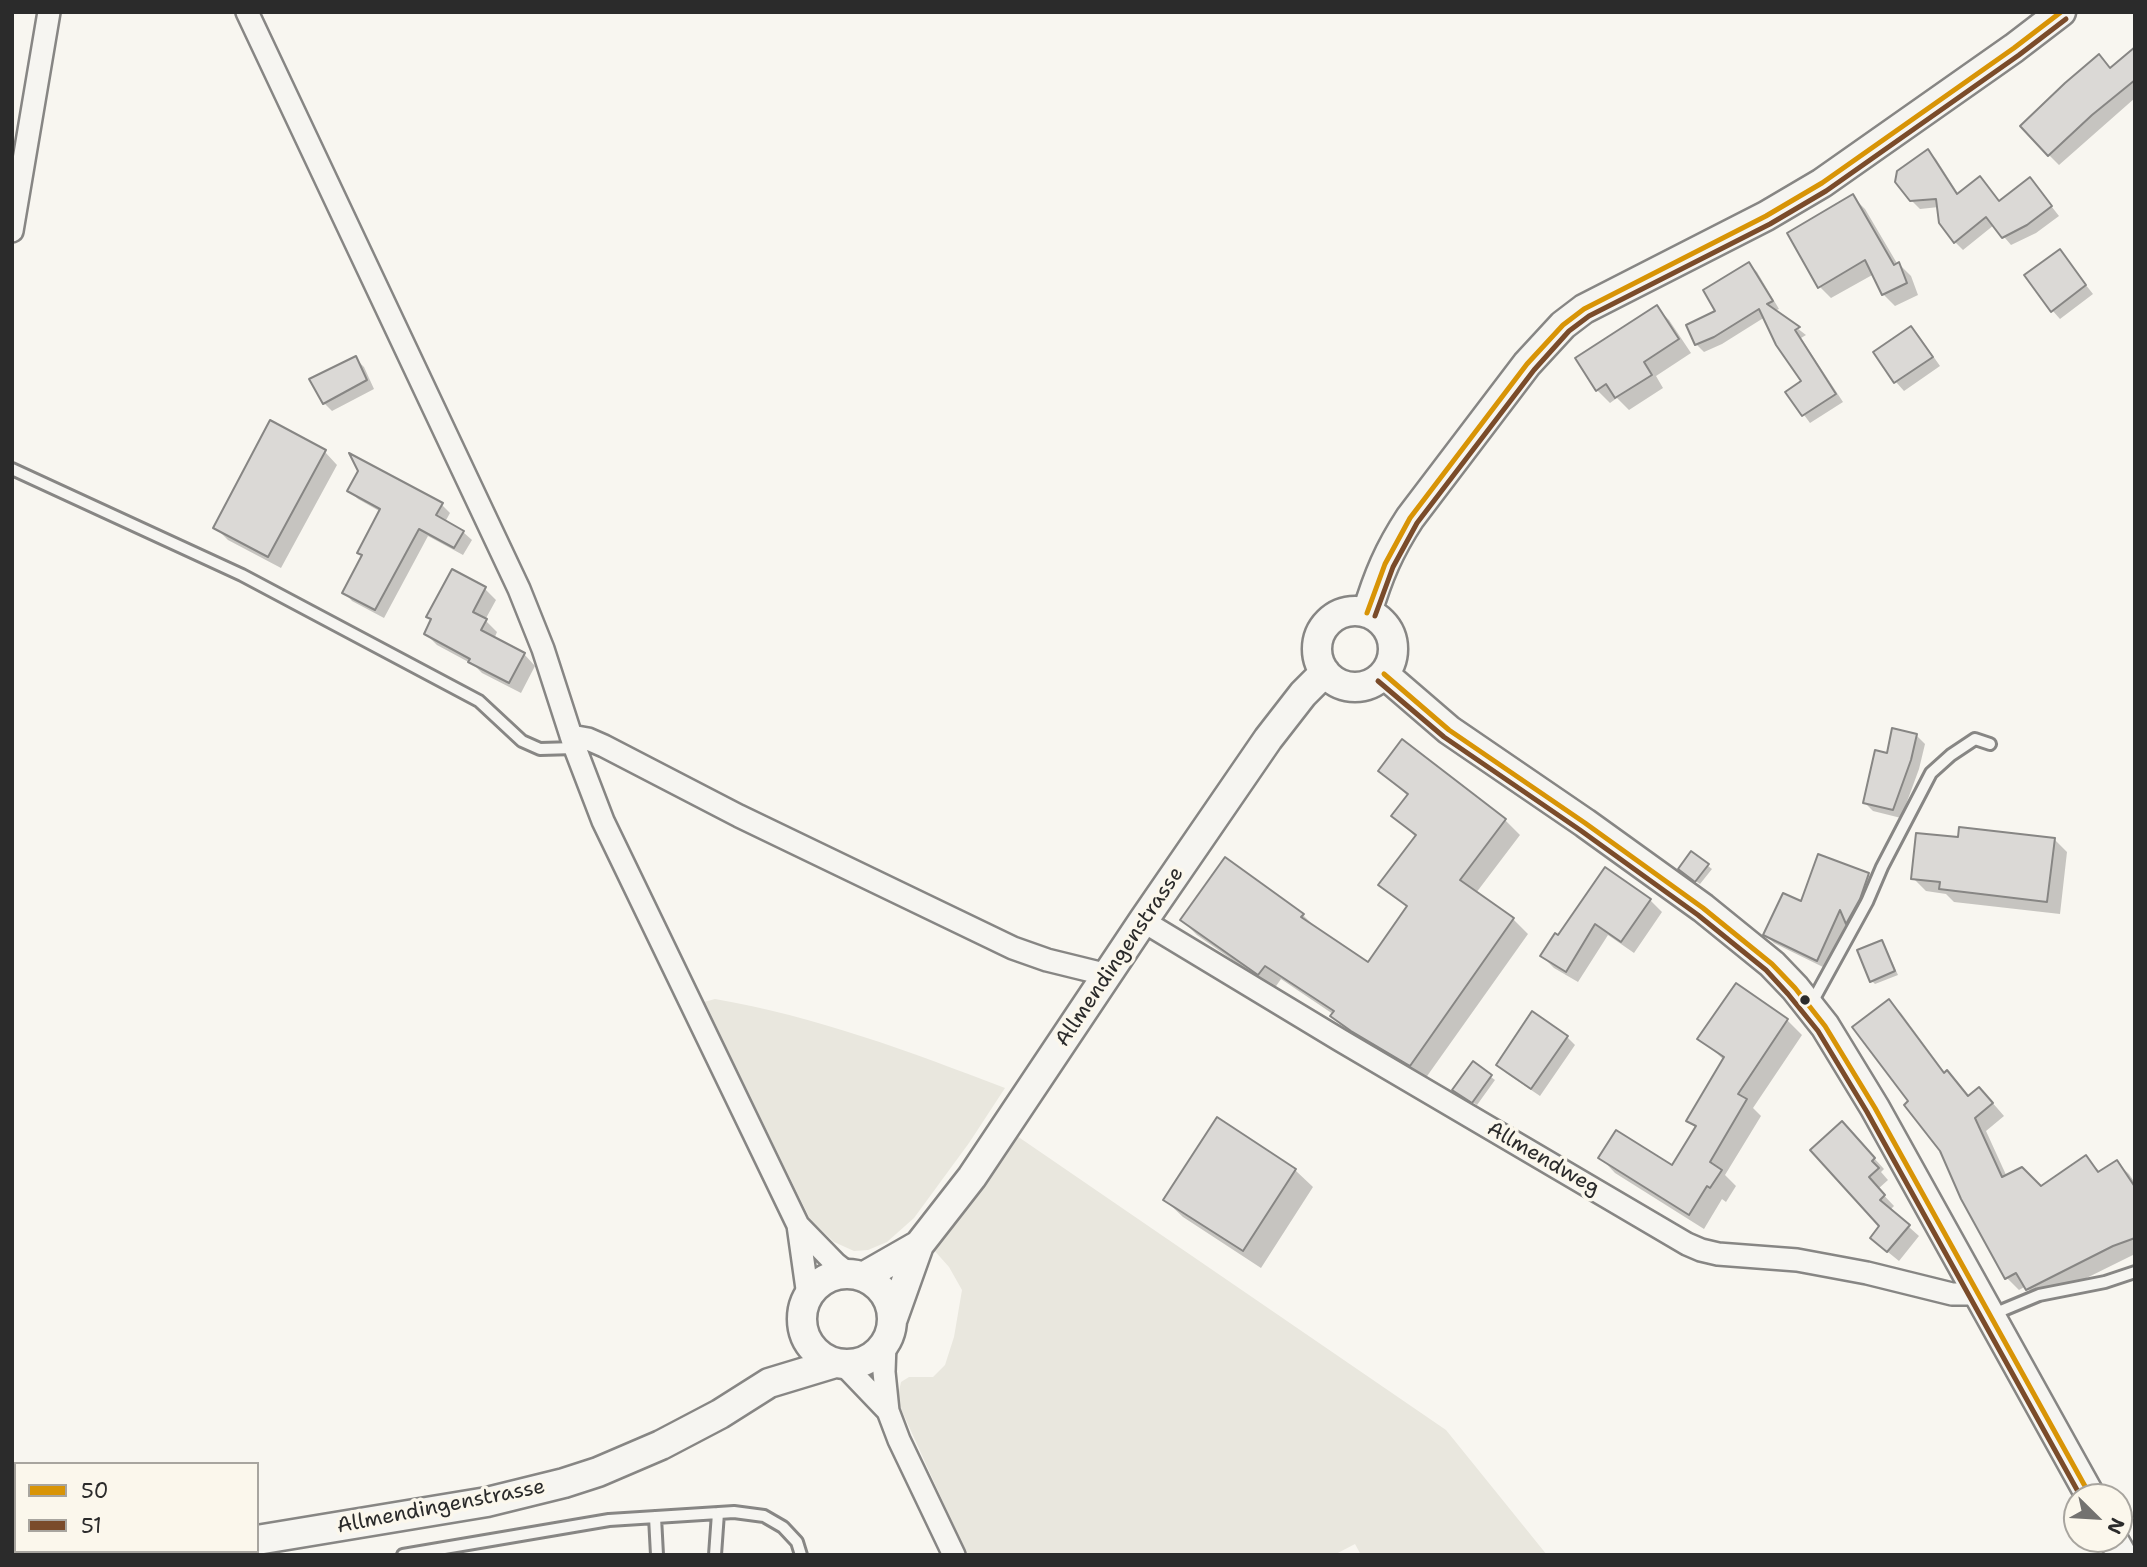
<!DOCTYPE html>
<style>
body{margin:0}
#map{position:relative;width:2147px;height:1567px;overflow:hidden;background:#f8f6f0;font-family:"Shantell Sans",sans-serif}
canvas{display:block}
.frame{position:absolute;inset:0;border:14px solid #2b2b2b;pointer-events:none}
.legend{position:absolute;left:14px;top:1462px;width:245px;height:91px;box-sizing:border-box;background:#fbf7ec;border:2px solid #a8a59f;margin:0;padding:9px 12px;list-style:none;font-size:21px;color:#2b2b2b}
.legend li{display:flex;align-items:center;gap:14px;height:35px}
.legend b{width:35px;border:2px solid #a8a59f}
.north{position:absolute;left:2063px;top:1483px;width:70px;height:70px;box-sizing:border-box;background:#fbf7ec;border:2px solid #a8a59f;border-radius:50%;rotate:114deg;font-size:19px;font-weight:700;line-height:28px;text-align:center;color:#2b2b2b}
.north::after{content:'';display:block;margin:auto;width:24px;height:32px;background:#737270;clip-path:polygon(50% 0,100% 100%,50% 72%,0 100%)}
</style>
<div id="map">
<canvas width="2147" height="1567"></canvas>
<div class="frame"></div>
<ul class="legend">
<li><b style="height:9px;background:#d89406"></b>50</li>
<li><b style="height:9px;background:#7a4b2a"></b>51</li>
</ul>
<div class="north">N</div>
</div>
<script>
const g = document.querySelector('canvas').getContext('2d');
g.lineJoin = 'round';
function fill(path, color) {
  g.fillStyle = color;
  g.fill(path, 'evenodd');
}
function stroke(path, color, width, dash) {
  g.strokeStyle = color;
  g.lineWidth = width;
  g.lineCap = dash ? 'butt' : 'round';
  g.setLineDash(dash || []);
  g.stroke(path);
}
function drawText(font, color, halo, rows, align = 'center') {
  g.font = font + ' "Shantell Sans",sans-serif';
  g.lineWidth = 7;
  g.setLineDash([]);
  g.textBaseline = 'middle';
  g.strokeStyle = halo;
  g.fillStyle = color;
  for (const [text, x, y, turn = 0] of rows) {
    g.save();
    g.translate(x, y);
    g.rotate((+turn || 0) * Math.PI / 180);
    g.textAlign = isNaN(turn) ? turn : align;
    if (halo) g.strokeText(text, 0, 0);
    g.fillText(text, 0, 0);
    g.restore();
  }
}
const green = new Path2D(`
 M 715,999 C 815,1016 911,1052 1005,1088 L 969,1143 L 914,1218 L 887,1242 L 868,1250 L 854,1251 L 834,1242 L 810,1219 L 704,1002 Z
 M 1017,1136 L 1446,1430 L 1547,1555 L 1361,1555 L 1355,1544 L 1334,1555 L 967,1555 L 897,1400 L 901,1382 L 909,1377 L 933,1377 L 945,1365 L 954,1337 L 962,1290 L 949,1267 L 933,1249 Z`);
const shadow = new Path2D(`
 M 2135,50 L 2135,98 L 2059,165 L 2049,155 L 2110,69 Z
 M 1928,151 L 1936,159 L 1959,195 L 2000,202 L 2030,179 L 2059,216 L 2036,233 L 2011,245 L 1994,225 L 1963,250 L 1955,242 L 1939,207 L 1920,209 L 1911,200 Z
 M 1853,197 L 1865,209 L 1898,265 L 1899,264 L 1911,276 L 1918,295 L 1895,306 L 1883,294 L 1874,274 L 1831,298 L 1819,286 Z
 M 2059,251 L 2093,294 L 2060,319 L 2052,310 Z
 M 1749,264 L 1757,272 L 1779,309 L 1775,311 L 1806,335 L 1801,338 L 1843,402 L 1810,423 L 1787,392 L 1803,382 L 1765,317 L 1722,344 L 1704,352 L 1696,344 Z
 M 1656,307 L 1669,320 L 1691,353 L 1656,376 L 1663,388 L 1629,410 L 1617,398 L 1610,403 L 1597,390 Z
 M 1911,328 L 1919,336 L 1940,366 L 1904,391 L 1896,382 L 1876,353 Z
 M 355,358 L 364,367 L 374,389 L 332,411 L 324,403 Z
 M 325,452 L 337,465 L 281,568 L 228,540 L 215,527 Z
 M 349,491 L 442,505 L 450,513 L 445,522 L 463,532 L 472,540 L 463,555 L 428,536 L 384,618 L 352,601 L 344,592 L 363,556 L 359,552 L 381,512 L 358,499 Z
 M 485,589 L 496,600 L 485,620 L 497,632 L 494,639 L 524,654 L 535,666 L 521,693 L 482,673 L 474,665 L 437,645 L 426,634 Z
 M 1917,736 L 1925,744 L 1919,769 L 1901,818 L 1873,811 L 1865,803 L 1888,755 Z
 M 1380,771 L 1505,820 L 1520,835 L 1476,893 L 1513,919 L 1528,934 L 1425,1079 L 1368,1046 L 1347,1031 L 1332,1016 L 1333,1014 L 1281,979 L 1274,989 L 1197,935 L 1182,920 L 1303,915 L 1318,930 L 1369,964 L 1408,908 L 1381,884 L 1416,837 L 1393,816 L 1408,796 Z
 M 1960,839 L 2054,839 L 2067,852 L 2060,914 L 1954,902 L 1946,894 L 1926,891 L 1913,878 Z
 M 1691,853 L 1712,869 L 1700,884 L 1684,873 Z
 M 1819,856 L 1869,875 L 1877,883 L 1855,930 L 1847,922 L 1825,968 L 1774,943 L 1765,935 L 1802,903 Z
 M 1650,900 L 1662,912 L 1634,953 L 1608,935 L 1578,982 L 1554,968 L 1542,956 L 1558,937 Z
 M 1882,942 L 1885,946 L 1898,975 L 1875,984 L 1872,981 Z
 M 1736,985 L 1787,1020 L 1802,1035 L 1753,1108 L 1761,1116 L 1725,1175 L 1736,1186 L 1726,1202 L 1722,1199 L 1704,1229 L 1615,1173 L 1601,1158 L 1673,1167 L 1697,1129 L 1688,1120 L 1724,1060 L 1700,1038 Z
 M 1889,1001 L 1901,1013 L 1946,1074 L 1960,1085 L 1969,1097 L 1991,1101 L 2004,1116 L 1986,1131 L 2007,1177 L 2040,1188 L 2086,1157 L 2100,1172 L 2116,1162 L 2129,1174 L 2135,1183 L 2135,1254 L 2040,1301 L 2026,1286 L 2019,1290 L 2007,1278 L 1942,1150 L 1911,1102 Z
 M 1567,1037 L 1575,1045 L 1540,1096 L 1506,1073 L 1498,1064 Z
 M 1473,1064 L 1495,1080 L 1477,1105 L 1454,1090 Z
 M 1852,1134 L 1884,1169 L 1881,1172 L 1888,1180 L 1878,1189 L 1894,1206 L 1890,1210 L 1919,1236 L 1899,1261 L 1883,1248 L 1881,1226 Z
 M 1295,1170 L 1313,1187 L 1261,1268 L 1183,1217 L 1165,1200 Z`);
const building = new Path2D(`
 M 2135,47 L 2135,80 L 2092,115 L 2048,156 L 2020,126 L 2065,83 L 2099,54 L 2110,68 Z
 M 1928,149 L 1957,194 L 1980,176 L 1999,201 L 2030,177 L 2052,206 L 2027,225 L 2002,238 L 1986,217 L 1954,243 L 1939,223 L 1936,199 L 1910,201 L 1895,182 L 1897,171 Z
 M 1853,194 L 1894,265 L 1899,262 L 1907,283 L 1882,295 L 1865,260 L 1818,288 L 1787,233 Z
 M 2060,249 L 2086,285 L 2051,312 L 2024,275 Z
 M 1749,262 L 1773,301 L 1767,304 L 1800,327 L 1795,330 L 1836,394 L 1802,416 L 1785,392 L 1801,381 L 1776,345 L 1759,309 L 1714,337 L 1695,345 L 1686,325 L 1715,311 L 1703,290 Z
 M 1657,305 L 1679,339 L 1644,362 L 1652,375 L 1615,398 L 1606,384 L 1596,391 L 1575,358 Z
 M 1911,326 L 1933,357 L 1894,383 L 1873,352 Z
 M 356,356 L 367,380 L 323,404 L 309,379 Z
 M 270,420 L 326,450 L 268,557 L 213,528 Z
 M 349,453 L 443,503 L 436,515 L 464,531 L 454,548 L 419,529 L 375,610 L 342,593 L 362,555 L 357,553 L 380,509 L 347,491 L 358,471 Z
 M 452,569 L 486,587 L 473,612 L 487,619 L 481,630 L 525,653 L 509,683 L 468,662 L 470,659 L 424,634 L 431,619 L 426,617 Z
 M 1892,728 L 1917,734 L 1911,760 L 1893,810 L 1863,803 L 1875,750 L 1887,753 Z
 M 1402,739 L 1506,819 L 1460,880 L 1514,918 L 1410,1066 L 1351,1031 L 1330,1016 L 1334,1011 L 1265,966 L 1258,975 L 1180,920 L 1225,857 L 1304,914 L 1301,917 L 1368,962 L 1407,906 L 1378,885 L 1416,835 L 1391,816 L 1408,794 L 1378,771 Z
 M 1959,827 L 2055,838 L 2047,902 L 1939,889 L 1940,882 L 1911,879 L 1916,833 L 1958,837 Z
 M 1691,851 L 1709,864 L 1695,882 L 1678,869 Z
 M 1818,854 L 1869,873 L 1860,899 L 1846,924 L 1840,910 L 1817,961 L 1763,935 L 1783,893 L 1801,901 Z
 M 1605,867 L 1651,899 L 1621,942 L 1595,924 L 1566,972 L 1540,956 L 1555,933 L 1558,935 Z
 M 1882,940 L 1895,971 L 1870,982 L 1857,950 Z
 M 1736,983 L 1788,1019 L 1738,1094 L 1747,1099 L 1710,1162 L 1722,1170 L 1710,1188 L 1707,1186 L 1689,1215 L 1598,1158 L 1616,1130 L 1672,1165 L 1696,1126 L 1686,1121 L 1724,1057 L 1697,1039 Z
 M 1889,999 L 1944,1073 L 1947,1070 L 1968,1096 L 1979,1087 L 1993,1103 L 1975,1118 L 2002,1177 L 2022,1167 L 2041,1186 L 2086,1155 L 2098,1172 L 2117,1160 L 2135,1187 L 2135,1238 L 2113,1246 L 2026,1290 L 2016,1273 L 2005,1279 L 1961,1199 L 1940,1151 L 1904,1105 L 1908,1101 L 1852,1027 Z
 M 1532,1011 L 1568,1036 L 1531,1089 L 1496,1065 Z
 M 1473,1061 L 1492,1075 L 1472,1103 L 1452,1090 Z
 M 1217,1117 L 1296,1169 L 1243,1251 L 1163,1200 Z
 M 1842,1121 L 1875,1158 L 1872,1161 L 1879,1168 L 1869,1177 L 1885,1195 L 1880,1200 L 1910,1225 L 1887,1252 L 1870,1238 L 1879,1226 L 1810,1150 Z`);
const service = new Path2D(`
 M 12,469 L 242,575 L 479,701 L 522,741 L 540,749 L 575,748
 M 1810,1006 L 1867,902 L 1882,867 L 1931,773 L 1951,755 L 1975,739 L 1990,744
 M 1991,1315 L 2039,1295 L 2105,1282 L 2135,1272
 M 655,1517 L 657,1555
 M 403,1555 L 609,1520 L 734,1512 L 764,1516 L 783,1527 L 797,1542 L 801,1555
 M 715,1555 L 718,1513`);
const minor = new Path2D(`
 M 247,12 L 519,589 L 543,649 L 575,748 L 603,821 L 798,1225 L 808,1296
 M 12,231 L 49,12
 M 571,736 L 588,739 L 604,746 L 739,816 L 1013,948 L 1047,960 L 1108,975
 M 1143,921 L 1340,1040 L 1687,1244 L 1701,1250 L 1718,1254 L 1797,1260 L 1867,1273 L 1952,1294 L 1980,1294
 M 798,1225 L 836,1264 L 850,1275
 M 885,1344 L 884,1372 L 888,1411 L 899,1440 L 954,1555
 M 843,1364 L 888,1411`);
const tertiary = new Path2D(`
 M1317 649a38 38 0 1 1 76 0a38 38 0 1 1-76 0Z
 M 1367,613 C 1378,576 1389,550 1410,518 L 1527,364 L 1563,325 L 1584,309 L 1766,216 L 1822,183 L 2014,48 L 2061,12
 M 1384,674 L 1449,730 L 1585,823 L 1703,908 L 1772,964 L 1795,988 L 1825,1026 L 1875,1108 L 2091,1497
 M802 1319a45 45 0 1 1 90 0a45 45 0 1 1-90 0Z
 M 863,1277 L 919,1245
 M 893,1318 L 919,1245 L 972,1177 L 1143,921 L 1268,739 L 1303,694 L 1325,672
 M 2113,1539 L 2122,1555
 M 257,1540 L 487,1502 L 564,1483 L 598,1472 L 661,1445 L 720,1414 L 769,1383 L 835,1363
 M 163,1555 L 185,1551`);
const bus1 = new Path2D(`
 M 1367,613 L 1385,564 L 1410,518 L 1527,364 L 1563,325 L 1584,309 L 1766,216 L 1822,183 L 2014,48 L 2061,12
 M 1384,674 L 1449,730 L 1585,823 L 1703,908 L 1772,964 L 1795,988 L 1825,1026 L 1875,1108 L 2091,1497`);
const bus2 = new Path2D(`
 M 1375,616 L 1393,567 L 1417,523 L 1534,370 L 1569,331 L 1589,316 L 1770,224 L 1826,191 L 2019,55 L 2066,19
 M 1378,681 L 1444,737 L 1580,830 L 1698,915 L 1766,970 L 1788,994 L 1818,1031 L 1867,1112 L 2081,1497`);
const markers = [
 [1805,1000,6,"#2b2b2b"]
];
const streetNames = [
 ["Allmendingenstrasse",1120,957,-56],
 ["Allmendweg",1543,1159,30],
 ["Allmendingenstrasse",441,1507,-11]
];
fill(green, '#e9e7de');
fill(shadow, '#0003');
fill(building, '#dbd9d6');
stroke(building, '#878684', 2);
stroke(service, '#878684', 16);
stroke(minor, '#878684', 26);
stroke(tertiary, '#878684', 33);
stroke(service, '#f6f5f1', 10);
stroke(minor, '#f6f5f1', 21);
stroke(tertiary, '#f6f5f1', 28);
stroke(bus1, '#d89406', 5);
stroke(bus2, '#7a4b2a', 5);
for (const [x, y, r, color] of markers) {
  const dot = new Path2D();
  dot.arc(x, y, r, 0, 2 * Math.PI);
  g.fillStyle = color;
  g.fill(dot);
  stroke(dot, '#fbf7ec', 2.5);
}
drawText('21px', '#2b2b2b', '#fbf7ec', streetNames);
</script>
